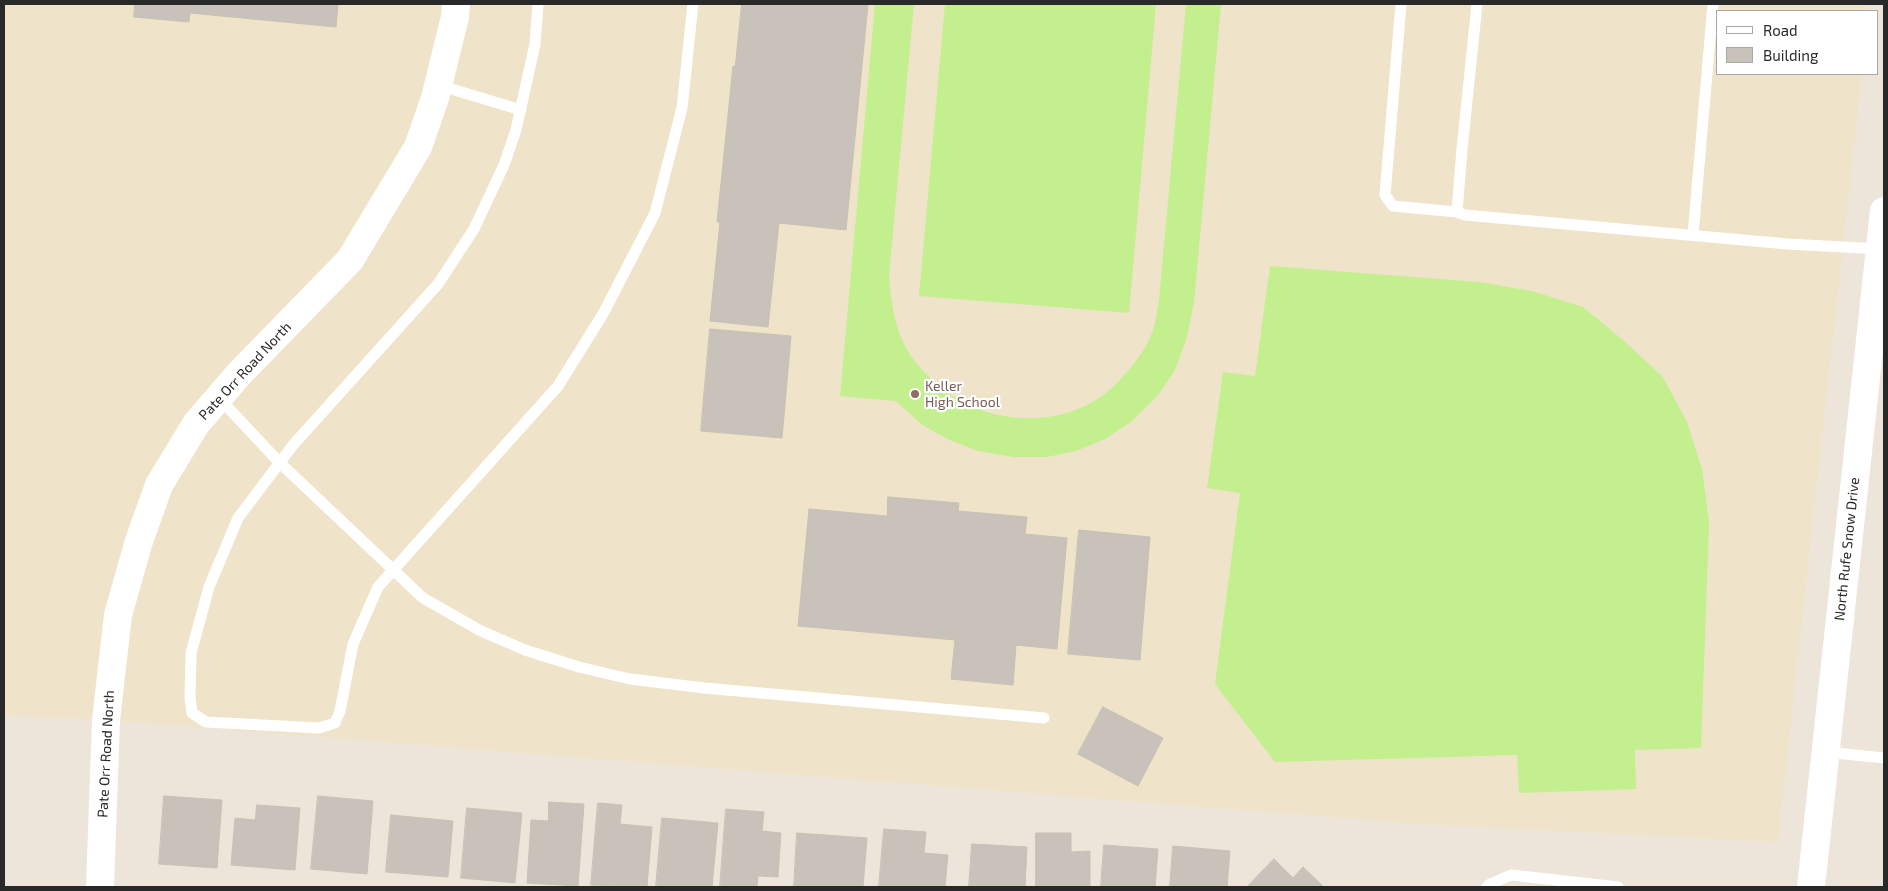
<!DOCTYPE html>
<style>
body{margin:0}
#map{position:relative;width:1888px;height:891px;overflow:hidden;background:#ede5da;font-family:"Exo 2",sans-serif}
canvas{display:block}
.frame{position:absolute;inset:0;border:5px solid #292929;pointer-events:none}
.legend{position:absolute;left:1716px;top:10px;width:162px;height:65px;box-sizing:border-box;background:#fff;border:1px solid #a9a9a9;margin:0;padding:6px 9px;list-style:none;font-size:15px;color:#292929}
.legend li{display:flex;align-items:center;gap:10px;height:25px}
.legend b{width:25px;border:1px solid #a9a9a9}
</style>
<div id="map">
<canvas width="1888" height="891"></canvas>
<div class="frame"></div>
<ul class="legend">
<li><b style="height:6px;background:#fff"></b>Road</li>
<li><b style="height:14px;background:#c8c2ba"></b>Building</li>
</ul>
</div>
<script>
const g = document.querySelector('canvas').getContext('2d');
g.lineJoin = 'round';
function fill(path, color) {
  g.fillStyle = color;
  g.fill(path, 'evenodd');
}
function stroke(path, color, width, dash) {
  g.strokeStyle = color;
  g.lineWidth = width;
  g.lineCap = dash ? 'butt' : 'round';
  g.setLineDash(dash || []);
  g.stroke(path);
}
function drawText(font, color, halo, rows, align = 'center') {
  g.font = font + ' "Exo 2",sans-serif';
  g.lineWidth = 4.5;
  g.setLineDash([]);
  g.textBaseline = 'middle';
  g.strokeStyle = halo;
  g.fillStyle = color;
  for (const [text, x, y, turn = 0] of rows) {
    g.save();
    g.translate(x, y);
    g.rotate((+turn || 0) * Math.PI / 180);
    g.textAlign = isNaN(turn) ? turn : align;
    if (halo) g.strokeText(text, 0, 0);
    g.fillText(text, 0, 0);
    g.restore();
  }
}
const education = new Path2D(`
 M 4,4 L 1869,4 L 1868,11 L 1717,11 L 1717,74 L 1862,74 L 1778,842 L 1419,824 L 106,720 L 4,715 Z`);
const pitch = new Path2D(`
 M 875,4 L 914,4 L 889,275 C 891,300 893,319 903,342 C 911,360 927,376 942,388 C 981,421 1044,428 1089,404 C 1106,395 1120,381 1132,366 C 1140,356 1149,343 1153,330 C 1156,321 1157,310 1159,300 L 1186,4 L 1221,4 L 1194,303 L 1187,337 L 1175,370 L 1158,395 L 1131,422 L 1105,439 L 1076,451 L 1047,457 L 1013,457 L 978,451 L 947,439 L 921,424 L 896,401 L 840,396 Z
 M 945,4 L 1156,4 L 1129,313 L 919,296 Z
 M 1270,266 L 1479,282 L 1532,291 L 1583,307 L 1624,341 L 1662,376 L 1687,422 L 1702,469 L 1709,522 L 1701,748 L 1635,750 L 1636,789 L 1519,793 L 1517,755 L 1275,762 L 1215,684 L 1240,493 L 1207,488 L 1223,372 L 1255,376 Z`);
const building = new Path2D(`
 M 135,4 L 338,4 L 336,27 L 190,13 L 189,22 L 134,17 Z
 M 742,4 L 868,4 L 846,230 L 779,223 L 768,327 L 710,321 L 720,222 L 717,222 L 733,66 L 735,66 Z
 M 710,329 L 791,336 L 782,438 L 701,431 Z
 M 888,497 L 959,503 L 958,511 L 1027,517 L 1025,534 L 1067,538 L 1057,649 L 1016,645 L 1013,685 L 951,679 L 955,640 L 798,626 L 809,509 L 887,516 Z
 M 1079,530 L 1150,537 L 1140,660 L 1068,654 Z
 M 1103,707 L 1163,738 L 1138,786 L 1078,754 Z
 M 164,796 L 222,800 L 217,868 L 159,864 Z
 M 318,796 L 373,801 L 367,874 L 311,869 Z
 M 549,802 L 584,804 L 578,886 L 527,883 L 531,820 L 548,821 Z
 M 598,803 L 622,805 L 620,824 L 652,827 L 647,887 L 591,885 Z
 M 257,805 L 300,808 L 295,870 L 231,865 L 235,818 L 255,820 Z
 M 467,808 L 522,813 L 515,883 L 461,878 Z
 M 726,809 L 764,812 L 762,831 L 781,833 L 778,877 L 758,876 L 757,887 L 720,887 Z
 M 391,815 L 453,821 L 448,877 L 386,872 Z
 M 662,818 L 718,823 L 712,887 L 656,887 Z
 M 884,829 L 926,832 L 924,853 L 948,855 L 945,887 L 879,887 Z
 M 797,833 L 867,838 L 863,887 L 794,887 Z
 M 1036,833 L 1071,833 L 1071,852 L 1090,851 L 1090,887 L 1036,887 Z
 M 972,844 L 1027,847 L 1025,887 L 969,887 Z
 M 1104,845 L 1158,849 L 1155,887 L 1101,887 Z
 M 1173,846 L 1230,851 L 1227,887 L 1170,887 Z
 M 1274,859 L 1293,878 L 1303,867 L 1324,887 L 1247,887 Z`);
const lane = new Path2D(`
 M 538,4 L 535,44 L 516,130 L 504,165 L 474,229 L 438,284 L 293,445 L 238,518 L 209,587 L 191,653 L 190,698 L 192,713 L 206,722 L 319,728 L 335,723 L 340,711 L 353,644 L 378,587 L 558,386 L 603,314 L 655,213 L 682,108 L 693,4
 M 1401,4 L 1385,195 L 1393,206 L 1457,212
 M 1477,4 L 1462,149 L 1457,212 L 1465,215 L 1788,244 L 1880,249
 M 438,85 L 521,110
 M 1693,235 L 1713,4
 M 219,398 L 279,462 L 423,598 L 481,631 L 525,650 L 579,667 L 630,679 L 704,688 L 1044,718
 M 1825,752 L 1884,758
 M 1487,887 L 1490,884 L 1511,875 L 1618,887`);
const secondary = new Path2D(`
 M 100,887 L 106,720 L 118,615 L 139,541 L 159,485 L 196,424 L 239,374 L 350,260 L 418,147 L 435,98 L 455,17 L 456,4
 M 1811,887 L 1884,211`);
const markers = [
 [915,394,5,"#8d6e63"]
];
const streetNames = [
 ["Pate Orr Road North",245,371,-47],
 ["North Rufe Snow Drive",1847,549,-84],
 ["Pate Orr Road North",106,754,-87]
];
const educationNames = [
 ["Keller",925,386],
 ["High School",925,402]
];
fill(education, '#efe4c9');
fill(pitch, '#c3ef8e');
fill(building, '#c8c2ba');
stroke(building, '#c8c1b4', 1);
stroke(lane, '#fff', 11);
stroke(secondary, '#fff', 28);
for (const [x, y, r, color] of markers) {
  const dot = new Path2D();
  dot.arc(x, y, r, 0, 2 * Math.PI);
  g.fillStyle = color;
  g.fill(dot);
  stroke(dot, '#fff', 2);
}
drawText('14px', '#292929', '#fff', streetNames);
drawText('14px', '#785e54', '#fff', educationNames, 'left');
</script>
